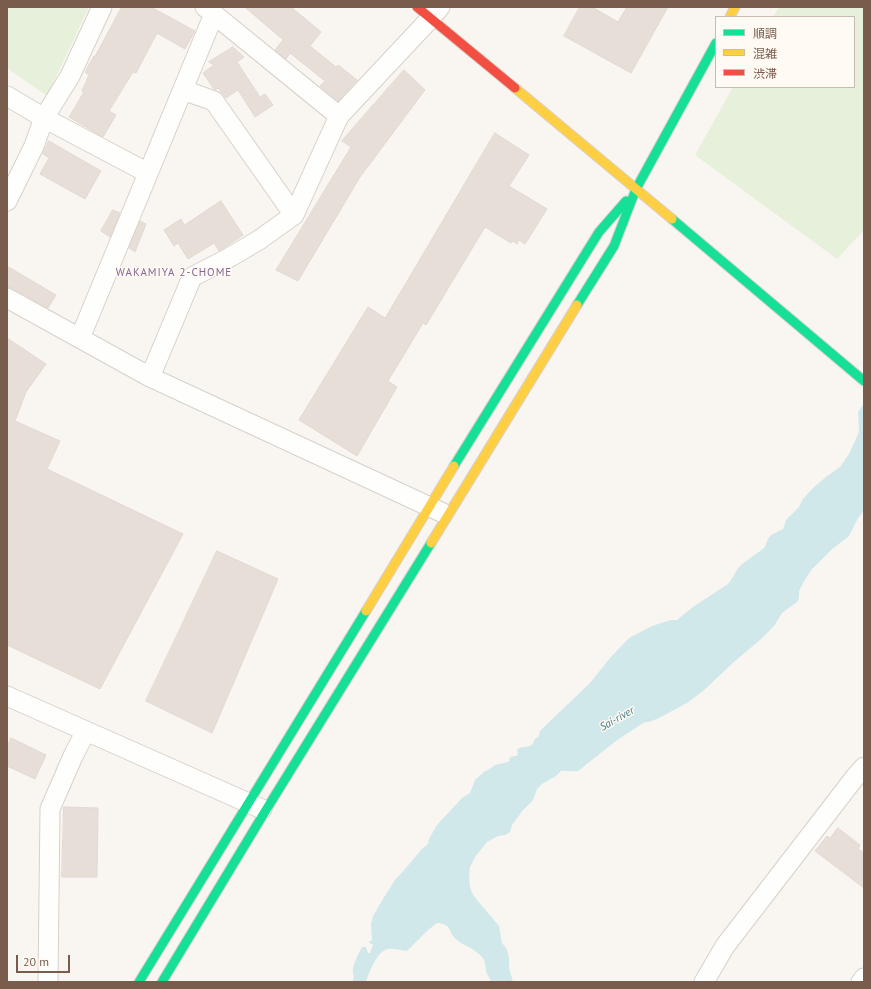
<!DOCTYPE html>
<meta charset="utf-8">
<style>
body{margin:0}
#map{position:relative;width:871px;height:989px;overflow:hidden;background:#f9f5f0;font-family:"PT Sans","Noto Sans JP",sans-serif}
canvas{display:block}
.frame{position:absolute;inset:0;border:8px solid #7a5c4d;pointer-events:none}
.legend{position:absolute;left:715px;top:16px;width:140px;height:72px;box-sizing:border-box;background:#fffaf3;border:1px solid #cabbb1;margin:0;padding:5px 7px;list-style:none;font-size:12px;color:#7a5c4d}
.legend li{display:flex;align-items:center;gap:8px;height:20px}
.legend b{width:20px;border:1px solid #cabbb1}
.scale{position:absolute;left:16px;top:955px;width:54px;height:18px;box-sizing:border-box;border:2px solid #7a5c4d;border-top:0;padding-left:5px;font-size:12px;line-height:14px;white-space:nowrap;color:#7a5c4d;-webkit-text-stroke:3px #fffaf3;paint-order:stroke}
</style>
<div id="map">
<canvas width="871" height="989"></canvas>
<div class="frame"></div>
<ul class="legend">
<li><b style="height:5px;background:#16e098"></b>順調</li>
<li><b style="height:5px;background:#ffcf43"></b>混雑</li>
<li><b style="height:5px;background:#f24e42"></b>渋滞</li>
</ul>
<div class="scale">20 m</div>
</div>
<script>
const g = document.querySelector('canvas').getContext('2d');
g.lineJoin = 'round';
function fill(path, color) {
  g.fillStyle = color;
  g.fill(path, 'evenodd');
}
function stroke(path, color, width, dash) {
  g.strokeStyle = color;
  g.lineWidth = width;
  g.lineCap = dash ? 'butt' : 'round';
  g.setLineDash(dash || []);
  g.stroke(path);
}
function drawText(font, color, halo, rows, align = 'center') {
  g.font = font + ' "PT Sans",sans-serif';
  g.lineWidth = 3;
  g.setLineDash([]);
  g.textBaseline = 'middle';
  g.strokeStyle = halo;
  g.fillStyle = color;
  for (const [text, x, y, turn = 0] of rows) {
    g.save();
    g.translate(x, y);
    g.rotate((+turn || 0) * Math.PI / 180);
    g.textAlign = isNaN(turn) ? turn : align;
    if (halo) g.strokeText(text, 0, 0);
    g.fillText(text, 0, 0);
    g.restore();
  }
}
const green = new Path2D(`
 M 7,7 L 89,7 L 47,96 L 7,68 Z
 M 779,7 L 864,7 L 864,230 L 837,259 L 695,155 L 733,87 L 854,87 L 854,17 L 773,17 Z`);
const water = new Path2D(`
 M 864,404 L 864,510 L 857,520 L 849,536 L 831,550 L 812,569 L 804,581 L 799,591 L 799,598 L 797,602 L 782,613 L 774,626 L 760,640 L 735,661 L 703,691 L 687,703 L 659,718 L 649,722 L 645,722 L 640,725 L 616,741 L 578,771 C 572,772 567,770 561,771 L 556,776 L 542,784 L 537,789 L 533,800 L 523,810 L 512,825 L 510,832 L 505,835 L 498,836 L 487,842 L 475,857 L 470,867 L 469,877 L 470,887 L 472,893 L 477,900 L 499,926 L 502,943 L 506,948 L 508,953 L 509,958 L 509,968 L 513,982 L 491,982 C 490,979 489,977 487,974 C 485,968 486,960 481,956 C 473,947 460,945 453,936 C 450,932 452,933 450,930 C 448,925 442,923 437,923 L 427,931 L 407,951 C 401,951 395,948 388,949 C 377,951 369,972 366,982 L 352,982 C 356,976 352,975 353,969 C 353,965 360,950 362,947 L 366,947 L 368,953 L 370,953 L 373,945 L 372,944 L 371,944 L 369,942 L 372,940 L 371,924 L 373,916 L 383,899 L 395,880 L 405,869 L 422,849 L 428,844 L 429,839 L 437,825 L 462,798 L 470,793 L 475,780 L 484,772 L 488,770 L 495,765 L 508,762 L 509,761 L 510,757 L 515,756 L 518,755 L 517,750 L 519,748 L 530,746 L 533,744 L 534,740 L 539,736 L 540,731 L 545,726 L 590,683 L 610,658 L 629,638 L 652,626 L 671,620 L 677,620 L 693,607 L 728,584 C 733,579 735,571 741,565 C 748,559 757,554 764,548 L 766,544 L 768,539 L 771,535 L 783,529 L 786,520 L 799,507 L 803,499 L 813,488 L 826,477 L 840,467 L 849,454 L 859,432 L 858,412 Z`);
const building = new Path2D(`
 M 122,7 L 151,7 L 195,31 L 185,49 L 157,33 L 136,73 L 133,72 L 109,111 L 116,115 L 103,137 L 69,117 L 84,92 L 82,91 L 89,75 L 85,72 L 94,56 L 95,56 Z
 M 245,7 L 291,7 L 321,32 L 310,46 L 336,67 L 338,65 L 357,80 L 338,101 L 320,86 L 325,81 L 290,53 L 286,59 L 275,50 L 283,40 Z
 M 580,7 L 592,7 L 618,22 L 627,7 L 668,7 L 631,73 L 564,36 Z
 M 233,47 L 244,57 L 237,62 L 260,97 L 265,94 L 273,105 L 255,117 L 238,90 L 226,98 L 218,88 L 215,90 L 214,89 L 203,73 L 214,65 L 209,62 Z
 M 404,70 L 425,90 L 360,177 L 298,281 L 276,270 L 351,147 L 342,141 Z
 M 495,133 L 529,155 L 509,186 L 547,209 L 525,244 L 519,240 L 517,244 L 513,241 L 511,243 L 485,227 L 426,325 L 423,323 L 388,381 L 397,387 L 357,456 L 299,420 L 368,307 L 385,318 Z
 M 49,141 L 101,171 L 85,199 L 40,174 L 49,158 L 43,154 Z
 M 221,201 L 243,235 L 219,251 L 214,243 L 188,259 L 178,243 L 174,246 L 164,230 L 181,219 L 184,225 Z
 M 113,210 L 120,213 L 110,237 L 101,231 Z
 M 140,221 L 146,224 L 135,252 L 129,248 Z
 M 7,266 L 56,295 L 48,308 L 12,288 L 7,287 Z
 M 7,338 L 46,364 L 26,392 L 15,421 L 60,441 L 47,469 L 183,534 L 100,689 L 7,645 Z
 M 217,551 L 278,579 L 212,733 L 146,701 Z
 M 11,738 L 46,755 L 35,779 L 7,766 L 7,748 Z
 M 64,807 L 98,808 L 97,877 L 62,877 Z
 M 838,828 L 860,845 L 858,849 L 864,853 L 864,888 L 815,851 L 827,836 L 830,838 Z`);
const street = new Path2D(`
 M 205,7 L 339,116
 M 183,90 L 214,101 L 294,215
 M 7,96 L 44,118 L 148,173
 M 7,201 L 34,146 L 44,118 L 70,76 L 102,7
 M 7,298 L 150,377 L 443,513
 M 80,338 L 214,14
 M 150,377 L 192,277 L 225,260 L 259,240 L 294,215 L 339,116 L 430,19 L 440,7
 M 7,696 L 262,809
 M 48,982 L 50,809 L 73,756 L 86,731
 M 704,982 L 725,946 L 856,776 L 864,767
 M 861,982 L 864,978`);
const fast = new Path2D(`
 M 672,219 L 864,381
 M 577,305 L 614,246 L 636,189 L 716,43
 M 454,466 L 599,232 L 626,201
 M 139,982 L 366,611
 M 162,982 L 266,810 L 431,543`);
const slow = new Path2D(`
 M 730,17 L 735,7
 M 515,88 L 672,219
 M 431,543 L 577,305
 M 366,611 L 454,466`);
const jam = new Path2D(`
 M 417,7 L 515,88`);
const neighbourhoodNames = [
 ["WAKAMIYA 2-CHOME",174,273]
];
const waterNames = [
 ["Sai-river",617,719,-30]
];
fill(green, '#e7f0db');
fill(water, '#d0e8ea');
fill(building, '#e6ded7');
stroke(building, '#e2d8d2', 1);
stroke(street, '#d7d1cb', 21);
stroke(fast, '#d9d2cb', 11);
stroke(slow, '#d9d2cb', 11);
stroke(jam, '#d9d2cb', 11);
stroke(street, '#fefefd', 19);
stroke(fast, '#16e098', 9);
stroke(slow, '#ffcf43', 9);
stroke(jam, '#f24e42', 9);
g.letterSpacing = '1px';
drawText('11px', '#846695', '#fffaf3', neighbourhoodNames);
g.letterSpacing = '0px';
drawText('italic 11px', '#437c86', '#fffaf3', waterNames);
</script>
